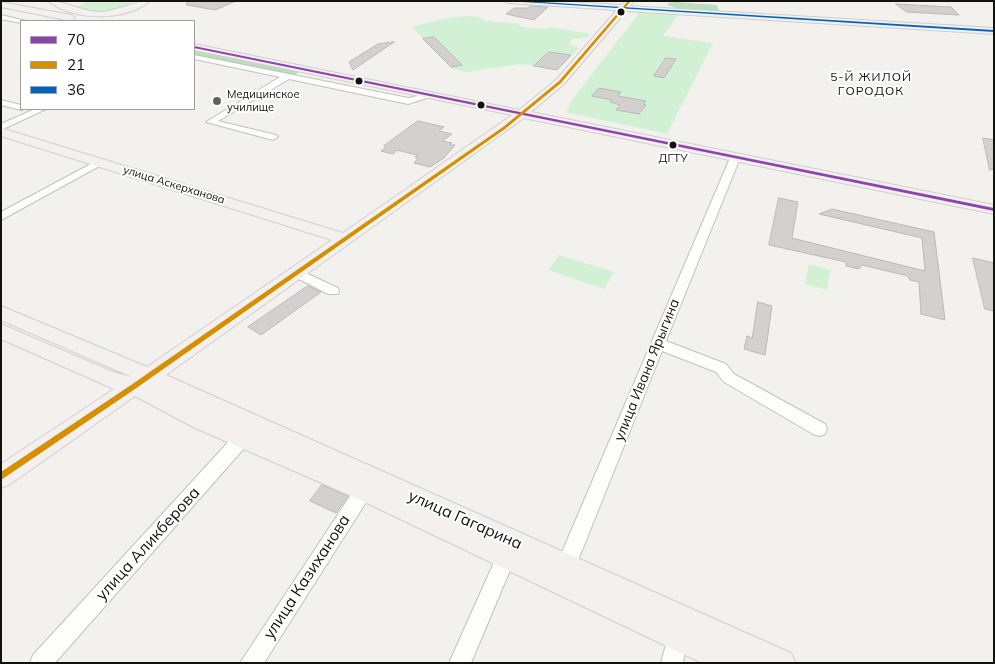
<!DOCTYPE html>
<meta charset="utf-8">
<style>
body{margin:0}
#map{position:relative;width:995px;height:664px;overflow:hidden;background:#f2f1ed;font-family:Mulish,sans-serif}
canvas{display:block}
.frame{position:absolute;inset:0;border:2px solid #12120f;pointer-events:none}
.legend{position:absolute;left:20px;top:20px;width:175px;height:90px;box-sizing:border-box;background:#fff;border:1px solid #a0a09f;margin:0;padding:6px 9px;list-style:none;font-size:15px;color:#12120f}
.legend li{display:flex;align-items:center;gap:10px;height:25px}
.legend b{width:25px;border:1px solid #a0a09f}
</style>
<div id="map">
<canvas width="995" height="664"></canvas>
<div class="frame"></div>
<ul class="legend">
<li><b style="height:6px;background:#8e44ad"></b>70</li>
<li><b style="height:6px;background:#d59002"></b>21</li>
<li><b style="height:6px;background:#0065bd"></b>36</li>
</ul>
</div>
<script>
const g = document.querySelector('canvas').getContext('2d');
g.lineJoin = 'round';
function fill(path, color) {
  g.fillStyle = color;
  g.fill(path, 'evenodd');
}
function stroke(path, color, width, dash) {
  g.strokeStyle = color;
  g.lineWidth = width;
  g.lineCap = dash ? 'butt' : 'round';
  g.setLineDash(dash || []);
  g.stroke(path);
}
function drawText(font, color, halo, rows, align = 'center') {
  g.font = font + ' Mulish,sans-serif';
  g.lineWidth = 4;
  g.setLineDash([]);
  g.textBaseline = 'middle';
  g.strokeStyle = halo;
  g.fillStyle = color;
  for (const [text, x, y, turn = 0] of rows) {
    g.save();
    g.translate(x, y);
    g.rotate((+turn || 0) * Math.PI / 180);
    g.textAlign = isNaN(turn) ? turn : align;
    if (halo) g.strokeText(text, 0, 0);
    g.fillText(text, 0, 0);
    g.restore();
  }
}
const green = new Path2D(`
 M 87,1 L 135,1 C 114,11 101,16 78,7 Z
 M 639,13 L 678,15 L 663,36 L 713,43 L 667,134 L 566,112 L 572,100 Z
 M 469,16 L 479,17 L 486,21 L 520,24 L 518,25 C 527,30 537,28 547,29 L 550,27 L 591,34 L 585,38 L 572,39 L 569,44 L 579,48 L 557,70 L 521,64 L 467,72 L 453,69 L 412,27 L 447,18 Z
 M 559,255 L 614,272 L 604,289 L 548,270 Z
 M 809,264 L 830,270 L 827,290 L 805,284 Z`);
const forest = new Path2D(`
 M 675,2 L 717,5 L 719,11 L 675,8 L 668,5 L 668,3 Z
 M 194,49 L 301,71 L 292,76 L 194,55 Z`);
const building = new Path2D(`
 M 187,1 L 236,1 L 215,10 L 187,5 Z
 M 896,4 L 951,7 L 959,15 L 907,12 Z
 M 530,6 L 548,7 L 534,20 L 506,14 L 514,8 L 528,8 Z
 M 434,37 L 462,65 L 451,67 L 423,39 Z
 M 394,42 L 353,70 L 349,62 L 378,44 Z
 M 549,52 L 571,55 L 557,70 L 534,66 Z
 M 666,58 L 676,59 L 664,78 L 654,76 Z
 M 599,88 L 621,92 L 618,96 L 646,101 L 643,104 L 646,105 L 639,114 L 616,110 L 620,105 L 610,102 L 612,100 L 592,96 Z
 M 418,121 L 444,127 L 439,131 L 452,134 L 442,141 L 452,143 L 450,145 L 455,145 L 444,158 L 430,167 L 414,163 L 418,158 L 415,157 L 417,155 L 397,150 L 393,154 L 381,151 L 386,147 L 384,146 Z
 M 983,138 L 994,140 L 994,169 L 990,170 Z
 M 779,198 L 798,202 L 792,238 L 925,271 L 922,238 L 819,214 L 832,209 L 934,232 L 945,320 L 921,314 L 919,282 L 910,280 L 908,276 L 862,265 L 859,269 L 846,266 L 846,262 L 769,245 Z
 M 973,258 L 994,263 L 994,311 L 985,309 Z
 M 308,286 L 321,292 L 261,335 L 248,327 Z
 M 758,302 L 772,306 L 765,355 L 744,349 L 747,336 L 752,338 Z
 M 322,485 L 348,496 L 336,513 L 310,501 Z`);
const minor = new Path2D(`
 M 1,15 L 26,21 L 21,23 L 1,19 Z
 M 194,55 L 408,98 L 432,93 L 436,95 L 408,104 L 289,79 L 218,121 L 276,135 L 278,137 L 273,140 L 206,122 L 280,77 L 194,59 Z
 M 1,100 L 21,105 L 21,109 L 24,109 L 21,110 L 1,105 Z
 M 35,109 L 46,109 L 1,130 L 1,124 Z
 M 735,155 L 740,158 L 666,341 L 726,364 L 734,374 L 825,424 L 827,429 L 825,434 L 819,436 L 813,434 L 724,382 L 716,372 L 662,351 L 571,578 L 564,581 L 557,578 L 554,571 L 730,158 Z
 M 100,159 L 105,162 L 103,164 L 1,220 L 1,212 Z
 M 297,269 L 338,288 L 339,291 L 338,294 L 328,294 L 293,276 L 291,273 Z
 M 248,425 L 254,427 L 256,432 L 254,437 L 55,663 L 30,663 L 33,655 L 242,427 Z
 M 364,482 L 370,484 L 373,490 L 370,496 L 264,663 L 240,663 L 358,484 Z
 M 507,547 L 514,549 L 516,556 L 471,663 L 449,663 L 500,549 Z
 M 677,626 L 684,629 L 687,636 L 683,663 L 661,663 L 670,629 Z`);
const major = new Path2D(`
 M 48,1 C 67,1 82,12 101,12 C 118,11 133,1 150,1 C 124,22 74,21 48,1 Z
 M 504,1 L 553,1 L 622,5 L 625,1 L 634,1 L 630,6 L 994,28 L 994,34 L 626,11 L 564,84 L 531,112 L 994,205 L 994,214 L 524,118 L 166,375 L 791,653 L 796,663 L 702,663 L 356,498 L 193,427 L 135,396 L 9,485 L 1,488 L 1,464 L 114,389 L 1,339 L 1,324 L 113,372 L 132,377 L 1,320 L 1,306 L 147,367 L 332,240 L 1,136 L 1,128 L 343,233 L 512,115 L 194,50 L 194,44 L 519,110 L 556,80 L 617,10 L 508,3 Z
 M 1,2 L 71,15 L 75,18 L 71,21 L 1,7 Z`);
const bus1 = new Path2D(`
 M 194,46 L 994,208 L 994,211 L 194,48 Z`);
const bus2 = new Path2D(`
 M 628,1 L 631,1 L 561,83 L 505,129 L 135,389 L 1,480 L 1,472 L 131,385 L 503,127 L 559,81 Z`);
const bus3 = new Path2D(`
 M 507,1 L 525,1 L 994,30 L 994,32 Z`);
const markers = [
 [621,12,4.5,"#12120f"],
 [359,81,4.5,"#12120f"],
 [217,101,5,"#60605d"],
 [481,105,4.5,"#12120f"],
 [673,145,4.5,"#12120f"]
];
const farPoinames = [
 ["Медицинское",227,95],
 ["училище",227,108]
];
const farBusnames = [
 ["ДГТУ",673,159]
];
const farStreetnames = [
 ["улица Аскерханова",174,185,17]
];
const farNeighbourhoodnames = [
 ["5-Й ЖИЛОЙ",871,77],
 ["ГОРОДОК",871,91]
];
const streetNames = [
 ["улица Ивана Ярыгина",647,370,-68]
];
const nearStreetnames = [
 ["улица Гагарина",465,520,24],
 ["улица Аликберова",148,544,-48],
 ["улица Казиханова",307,577,-57]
];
fill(green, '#d2f0d3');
fill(forest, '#badfbc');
fill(building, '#d2d1d0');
stroke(building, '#bab9b9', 1);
stroke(minor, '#c2c1be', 2);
stroke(major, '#cfcfcd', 2);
fill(minor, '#fdfdfc');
fill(major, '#f5f0f0');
fill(bus1, '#8e44ad');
fill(bus2, '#d59002');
fill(bus3, '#0065bd');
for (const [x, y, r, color] of markers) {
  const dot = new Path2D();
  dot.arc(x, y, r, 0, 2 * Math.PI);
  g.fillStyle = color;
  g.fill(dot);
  stroke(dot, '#fff', 2);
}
drawText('11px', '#12120f', '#fff', farPoinames, 'left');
drawText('11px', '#12120f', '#fff', farBusnames);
drawText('11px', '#12120f', '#fff', farStreetnames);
g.letterSpacing = '1px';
drawText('12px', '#12120f', '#fff', farNeighbourhoodnames);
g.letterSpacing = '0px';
drawText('14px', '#12120f', '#fff', streetNames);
drawText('16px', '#12120f', '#fff', nearStreetnames);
</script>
